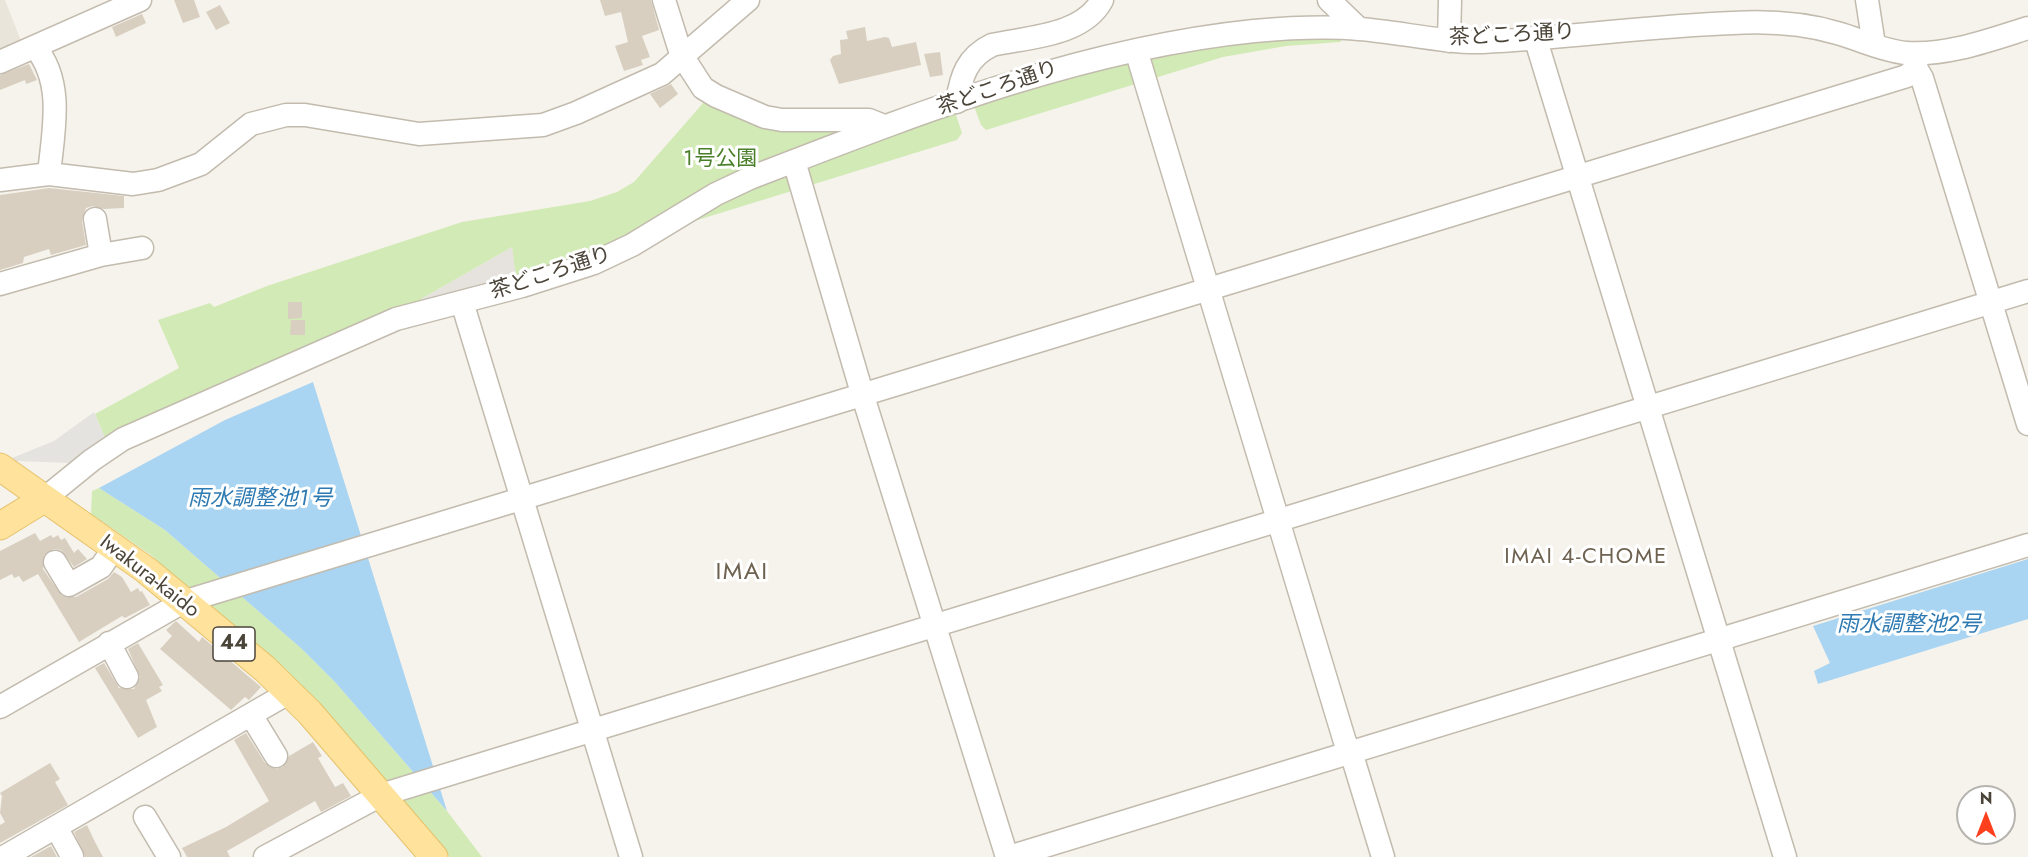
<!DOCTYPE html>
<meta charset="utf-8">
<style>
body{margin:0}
#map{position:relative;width:2028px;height:857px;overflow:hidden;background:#f6f3ec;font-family:Jost,sans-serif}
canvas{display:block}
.north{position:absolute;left:1956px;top:785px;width:60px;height:60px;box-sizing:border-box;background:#fff;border:2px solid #b7b4b0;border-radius:50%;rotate:0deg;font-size:16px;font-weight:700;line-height:24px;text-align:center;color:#4b4439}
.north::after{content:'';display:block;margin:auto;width:21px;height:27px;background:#fc3f1d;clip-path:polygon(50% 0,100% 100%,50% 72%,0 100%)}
</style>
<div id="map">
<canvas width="2028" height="857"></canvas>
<div class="north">N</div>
</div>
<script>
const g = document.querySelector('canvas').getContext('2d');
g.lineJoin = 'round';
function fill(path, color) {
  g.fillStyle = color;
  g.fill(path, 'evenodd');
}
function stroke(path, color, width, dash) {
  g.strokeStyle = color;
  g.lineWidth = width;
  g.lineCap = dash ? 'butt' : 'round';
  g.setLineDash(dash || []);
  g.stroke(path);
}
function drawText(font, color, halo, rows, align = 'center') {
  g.font = font + ' Jost,"Noto Sans JP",sans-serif';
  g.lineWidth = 6;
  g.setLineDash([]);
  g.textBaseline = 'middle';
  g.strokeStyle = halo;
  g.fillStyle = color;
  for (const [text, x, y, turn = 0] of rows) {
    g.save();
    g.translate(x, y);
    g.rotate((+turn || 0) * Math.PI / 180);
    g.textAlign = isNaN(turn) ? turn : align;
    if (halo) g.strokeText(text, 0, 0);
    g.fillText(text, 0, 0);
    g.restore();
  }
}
const residential = new Path2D(`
 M 0,0 L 5,0 L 23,46 L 0,56 Z`);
const industrial = new Path2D(`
 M 512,247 L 516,276 L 425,304 L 421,299 Z`);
const green = new Path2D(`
 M 1240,36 L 1345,37 L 1340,42 L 1286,46 L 1223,57 L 986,130 L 981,125 L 974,106 L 980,97 Z
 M 704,102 L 767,125 L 948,109 L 956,115 L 962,133 L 957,140 L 516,276 L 512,247 L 421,299 L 425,304 L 296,350 L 105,438 L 95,414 L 179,368 L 158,320 L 210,303 L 214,307 L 267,286 L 462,222 L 590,201 L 617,192 L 634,182 Z
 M 99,488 L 165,530 L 302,649 L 335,682 L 447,811 L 482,857 L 449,857 L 222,618 L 151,555 L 91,514 L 92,491 Z`);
const parking = new Path2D(`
 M 94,412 L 105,438 L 71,463 L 16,461 L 12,458 L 54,441 Z`);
const water = new Path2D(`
 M 313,382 L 447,811 L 335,682 L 302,649 L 165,530 L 99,488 L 225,420 Z
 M 2028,559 L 2028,619 L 1818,684 L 1814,671 L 1830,663 L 1813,626 Z`);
const building = new Path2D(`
 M 174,0 L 194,0 L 200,17 L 183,23 Z
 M 600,0 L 651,0 L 659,30 L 642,36 L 650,57 L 641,60 L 643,65 L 624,71 L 615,46 L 628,42 L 621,12 L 605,16 Z
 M 220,5 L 230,23 L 216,30 L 206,12 Z
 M 142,14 L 146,23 L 116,37 L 112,27 Z
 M 865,27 L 867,41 L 885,37 L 889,38 L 892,47 L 916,42 L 921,65 L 839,84 L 830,60 L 833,56 L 841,54 L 840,40 L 848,39 L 846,31 Z
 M 940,52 L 943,75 L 930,77 L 924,54 Z
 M 29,64 L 37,80 L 26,84 L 25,80 L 0,90 L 0,75 Z
 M 671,84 L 678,94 L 660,108 L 650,94 Z
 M 49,188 L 124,196 L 124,208 L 104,209 L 93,206 L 86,208 L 82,221 L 86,245 L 51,255 L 49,249 L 24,257 L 23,263 L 0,270 L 0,195 Z
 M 288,302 L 302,302 L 302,318 L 288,319 Z
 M 291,320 L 305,320 L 305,335 L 290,335 Z
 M 35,533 L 40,541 L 51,535 L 53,538 L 58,535 L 61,540 L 65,538 L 74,553 L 78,549 L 87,559 L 74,567 L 61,550 L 54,549 L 44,555 L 43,569 L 62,596 L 76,597 L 108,579 L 114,572 L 122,577 L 131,592 L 138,588 L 140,592 L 142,591 L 150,605 L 125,618 L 122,616 L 79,642 L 38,574 L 23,582 L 19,576 L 14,578 L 12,574 L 0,580 L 0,551 Z
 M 176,621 L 199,642 L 202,637 L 261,687 L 249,700 L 245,697 L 231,710 L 160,649 L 172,636 L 166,630 Z
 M 138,643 L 163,685 L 159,687 L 162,691 L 146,700 L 157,727 L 138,738 L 95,668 L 104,663 L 119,688 L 134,689 L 140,677 L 128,649 Z
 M 246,733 L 265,763 L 276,769 L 283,767 L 289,756 L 313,742 L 322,756 L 318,758 L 335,787 L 343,783 L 351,796 L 321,812 L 315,801 L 227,851 L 230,857 L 187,857 L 182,848 L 226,827 L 269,801 L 234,740 Z
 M 50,763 L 60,779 L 55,782 L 68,805 L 0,843 L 0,825 L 5,822 L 0,813 L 2,796 L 0,793 Z
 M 87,825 L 95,842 L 103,857 L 85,857 L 74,832 Z
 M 51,846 L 57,857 L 31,857 Z`);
const minor = new Path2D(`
 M 664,0 L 681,54 L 703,88 L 716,96 L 765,117 L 782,120 L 869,120 L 884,126
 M 1329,0 L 1359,29
 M 1867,0 L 1874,45
 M 1535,37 L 1785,857
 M 1449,41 L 1450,0
 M 35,47 C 65,83 53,132 49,174
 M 1136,50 L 1345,742 L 1351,752 L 1383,857
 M 1917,55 L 1916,68 L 1922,78 L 2028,424
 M 0,62 L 140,0
 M 957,102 C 961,76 967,57 992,45 C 1028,37 1083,36 1102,0
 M 794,161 L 862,393 L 1007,857
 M 0,180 L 49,174 L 133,184 L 158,180 L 201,164 L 251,124 L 286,115 L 305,115 L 419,134 L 543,125 L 576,113 L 662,74 L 748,0
 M 95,219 L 101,255
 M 0,284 L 101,255 L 142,248
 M 462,302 L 631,857
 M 44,499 L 92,460 L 123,439 L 396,319 L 522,286 L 594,263 L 632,245 L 716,194 L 750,178 C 914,115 1078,49 1254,31 C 1288,28 1325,26 1359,29 C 1401,32 1442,43 1483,42 C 1566,38 1649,26 1733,23 C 1768,21 1803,23 1837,33 C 1859,39 1883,51 1906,53 C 1947,56 1990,40 2028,28
 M 55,562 L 69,585 L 101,567 L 114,548
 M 109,643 L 127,677
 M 0,707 L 183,602 L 1907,76 L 1916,68
 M 251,715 L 276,756
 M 145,817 L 169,857
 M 56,827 L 72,856
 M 4,857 L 290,692
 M 265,857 L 381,795 L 2028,291
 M 1009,857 L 2028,545`);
const major = new Path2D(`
 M 0,467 L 146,570 L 265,669 L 310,713 L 434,857
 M 0,526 L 44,499`);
const shields = [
 [234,644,42]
];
const shieldNames = [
 ["44",234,644]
];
const streetNames = [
 ["茶どころ通り",1512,36,-3],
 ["茶どころ通り",998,89,-19],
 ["茶どころ通り",551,274,-18],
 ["Iwakura-kaido",149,577,38]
];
const parkNames = [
 ["１号公園",720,160]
];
const waterNames = [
 ["雨水調整池１号",260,500],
 ["雨水調整池２号",1909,626]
];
const neighbourhoodNames = [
 ["IMAI 4-CHOME",1586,558]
];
const quarterNames = [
 ["IMAI",742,573]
];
fill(residential, '#eae5da');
fill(industrial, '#e6e2dd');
fill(green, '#d2eab5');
fill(parking, '#e5e3e0');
fill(water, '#a9d4f2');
fill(building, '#d8cfc1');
stroke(minor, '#c2bbae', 25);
stroke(major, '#e6c16a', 29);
stroke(minor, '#fff', 22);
stroke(major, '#ffe39c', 27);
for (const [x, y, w] of shields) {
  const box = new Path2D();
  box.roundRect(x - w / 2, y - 17, w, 34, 4.5);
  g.fillStyle = '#fff';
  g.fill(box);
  stroke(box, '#4b4439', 1.5);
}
drawText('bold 20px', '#4b4439', null, shieldNames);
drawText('21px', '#4b4439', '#fff', streetNames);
drawText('21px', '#4a7f2a', '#fff', parkNames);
drawText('italic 22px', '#2e7ab2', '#fff', waterNames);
g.letterSpacing = '1.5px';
drawText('22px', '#6e6250', '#fff', neighbourhoodNames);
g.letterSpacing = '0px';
g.letterSpacing = '1.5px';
drawText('24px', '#6e6250', '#fff', quarterNames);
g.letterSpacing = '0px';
</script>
